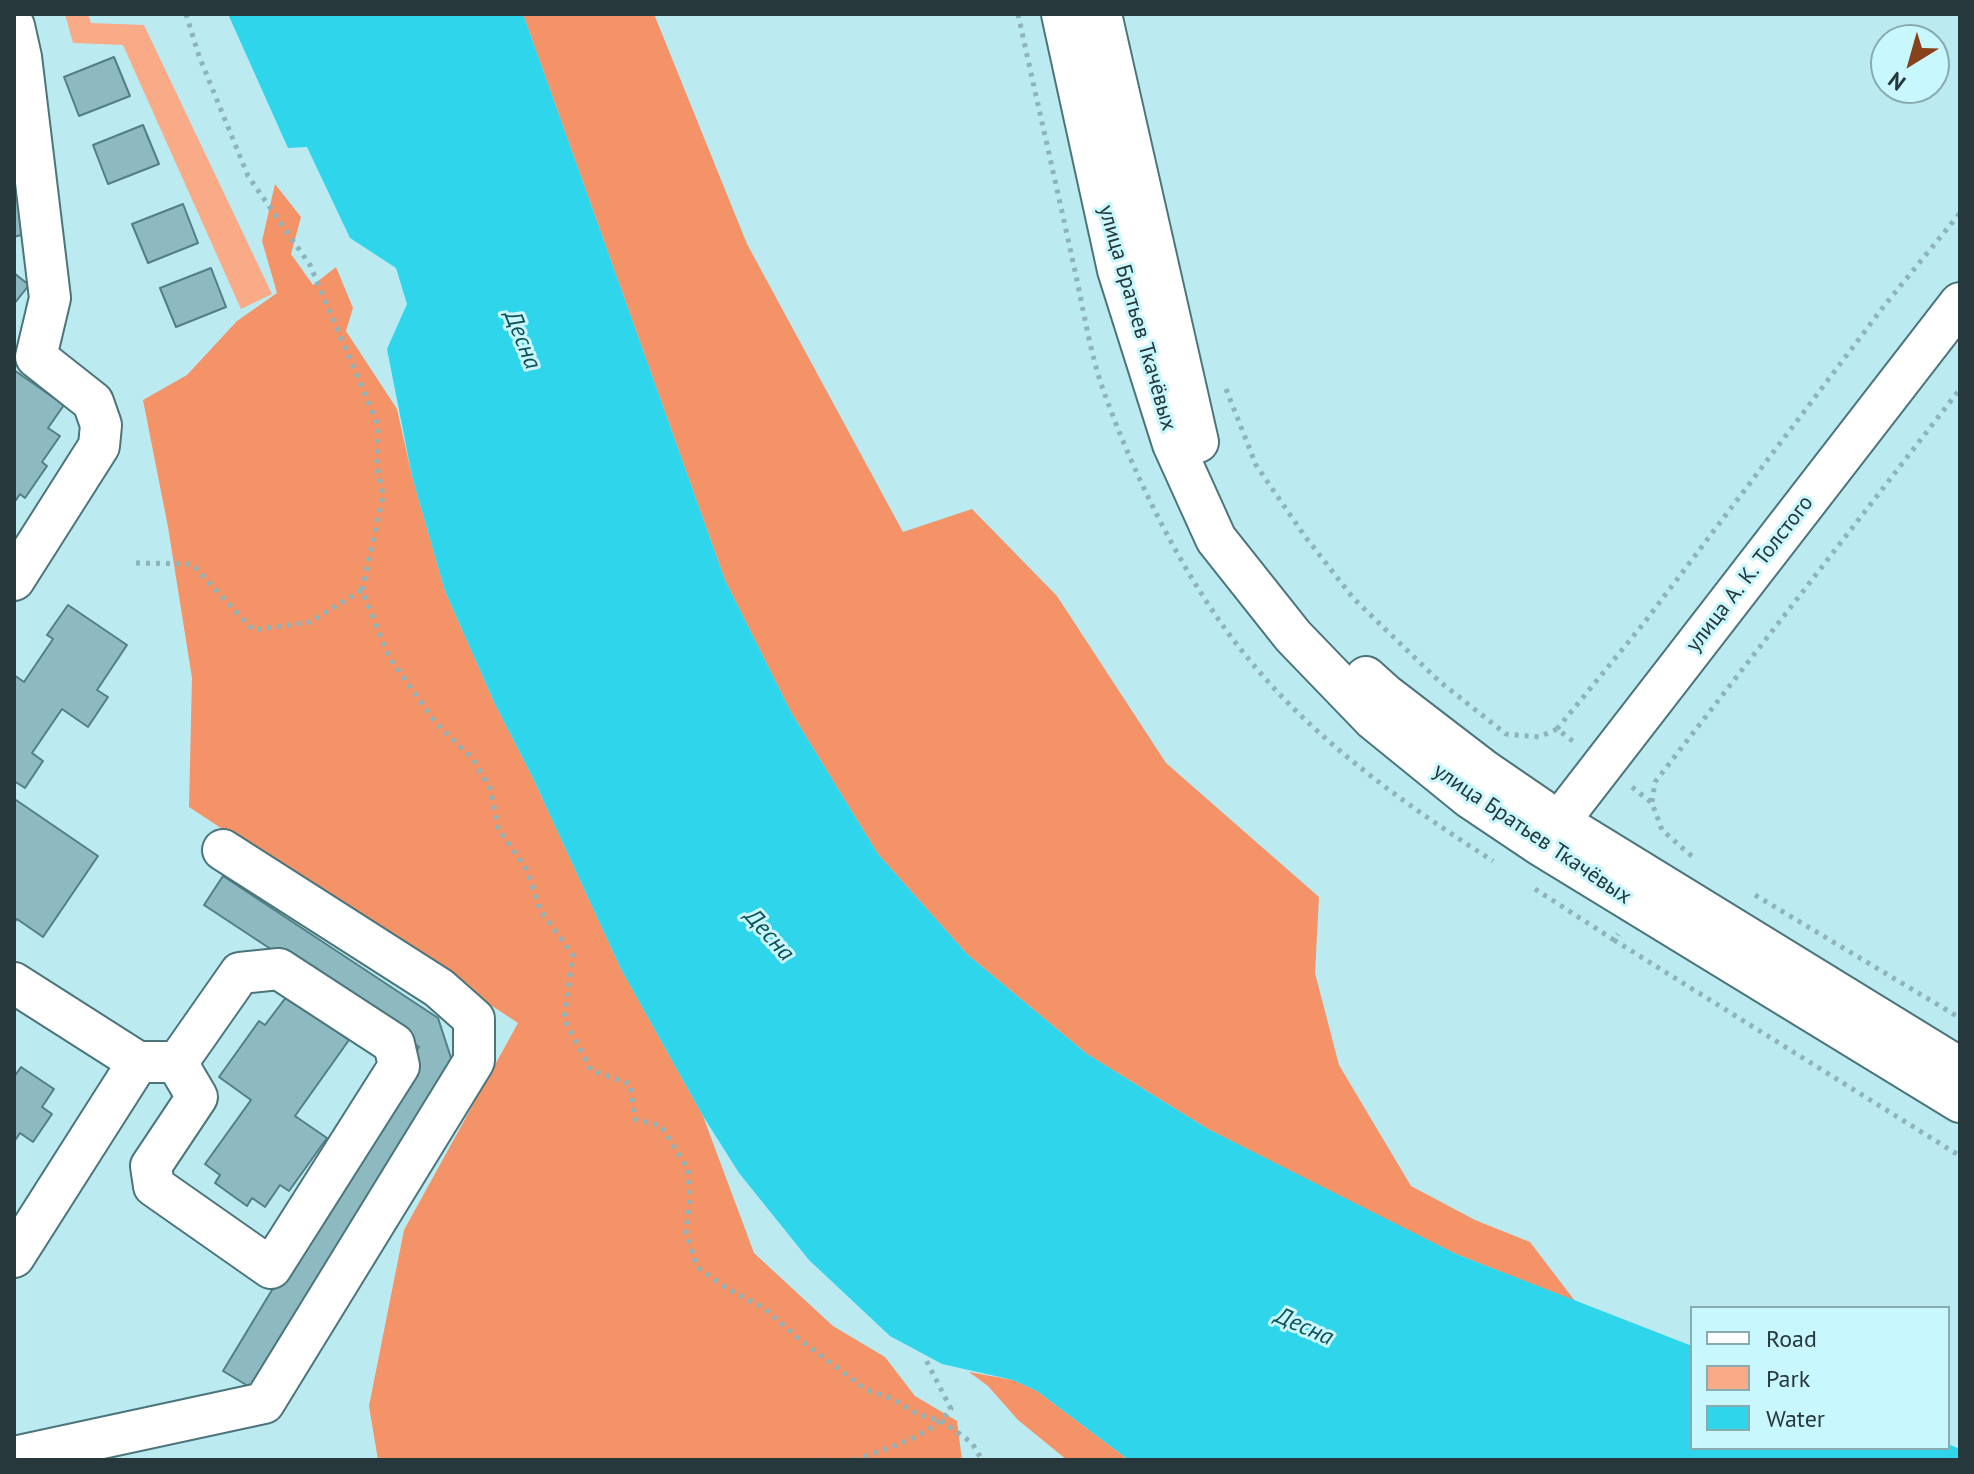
<!DOCTYPE html>
<meta charset="utf-8">
<style>
body{margin:0}
#map{position:relative;width:1974px;height:1474px;overflow:hidden;background:#bceaf1;font-family:"PT Sans",sans-serif}
canvas{display:block}
.frame{position:absolute;inset:0;border:16px solid #26383b;pointer-events:none}
.legend{position:absolute;left:1690px;top:1306px;width:260px;height:144px;box-sizing:border-box;background:#c9f7fe;border:2px solid #88abb0;margin:0;padding:10px 14px;list-style:none;font-size:24px;color:#26383b}
.legend li{display:flex;align-items:center;gap:16px;height:40px}
.legend b{width:40px;border:2px solid #88abb0}
.north{position:absolute;left:1870px;top:24px;width:80px;height:80px;box-sizing:border-box;background:#c9f7fe;border:2px solid #88abb0;border-radius:50%;rotate:217deg;font-size:22px;font-weight:700;line-height:32px;text-align:center;color:#26383b}
.north::after{content:'';display:block;margin:auto;width:28px;height:36px;background:#87411d;clip-path:polygon(50% 0,100% 100%,50% 72%,0 100%)}
</style>
<div id="map">
<canvas width="1974" height="1474"></canvas>
<div class="frame"></div>
<ul class="legend">
<li><b style="height:10px;background:#fff"></b>Road</li>
<li><b style="height:22px;background:#f9aa87"></b>Park</li>
<li><b style="height:22px;background:#2fd5eb"></b>Water</li>
</ul>
<div class="north">N</div>
</div>
<script>
const g = document.querySelector('canvas').getContext('2d');
g.lineJoin = 'round';
function fill(path, color) {
  g.fillStyle = color;
  g.fill(path, 'evenodd');
}
function stroke(path, color, width, dash) {
  g.strokeStyle = color;
  g.lineWidth = width;
  g.lineCap = dash ? 'butt' : 'round';
  g.setLineDash(dash || []);
  g.stroke(path);
}
function drawText(font, color, halo, rows, align = 'center') {
  g.font = font + ' "PT Sans",sans-serif';
  g.lineWidth = 6;
  g.setLineDash([]);
  g.textBaseline = 'middle';
  g.strokeStyle = halo;
  g.fillStyle = color;
  for (const [text, x, y, turn = 0] of rows) {
    g.save();
    g.translate(x, y);
    g.rotate((+turn || 0) * Math.PI / 180);
    g.textAlign = isNaN(turn) ? turn : align;
    if (halo) g.strokeText(text, 0, 0);
    g.fillText(text, 0, 0);
    g.restore();
  }
}
const green = new Path2D(`
 M 65,14 L 88,14 L 91,23 L 144,25 L 272,294 L 241,309 L 123,45 L 73,43 Z`);
const forest = new Path2D(`
 M 523,14 L 654,14 L 747,244 L 903,532 L 972,509 L 1057,596 L 1166,763 L 1319,897 L 1315,973 L 1339,1065 L 1411,1186 L 1475,1220 L 1530,1242 L 1575,1301 L 1456,1254 L 1331,1193 L 1208,1129 L 1087,1054 L 968,955 L 878,854 L 791,712 L 725,580 Z
 M 275,184 L 301,217 L 291,254 L 313,285 L 336,267 L 353,308 L 346,331 L 397,409 L 412,476 L 445,591 L 495,704 L 533,778 L 621,969 L 703,1116 L 754,1253 L 833,1326 L 885,1357 L 915,1396 L 957,1421 L 962,1460 L 378,1460 L 369,1406 L 404,1230 L 518,1023 L 189,807 L 192,678 L 168,527 L 143,400 L 187,375 L 237,321 L 277,293 L 262,241 Z
 M 969,1372 L 1013,1380 L 1037,1391 L 1129,1460 L 1067,1460 L 1018,1420 L 988,1386 Z`);
const water = new Path2D(`
 M 228,14 L 523,14 L 725,580 L 791,712 L 878,854 L 968,955 L 1087,1054 L 1208,1129 L 1456,1254 L 1692,1346 L 1692,1448 L 1948,1448 L 1948,1444 L 1960,1449 L 1960,1460 L 1129,1460 L 1037,1391 L 1013,1380 L 942,1364 L 890,1336 L 809,1260 L 739,1173 L 703,1116 L 621,969 L 533,778 L 495,704 L 445,591 L 412,476 L 387,349 L 407,304 L 396,268 L 350,238 L 307,147 L 288,148 Z`);
const building = new Path2D(`
 M 114,57 L 130,96 L 79,116 L 64,77 Z
 M 143,125 L 159,164 L 108,184 L 93,145 Z
 M 14,182 L 28,233 L 14,237 Z
 M 183,204 L 198,243 L 148,263 L 132,224 Z
 M 211,268 L 226,307 L 176,327 L 160,288 Z
 M 14,273 L 29,285 L 14,304 Z
 M 14,370 L 64,405 L 48,428 L 60,436 L 42,462 L 47,466 L 25,498 L 20,494 L 14,503 Z
 M 68,605 L 127,645 L 97,690 L 108,697 L 88,727 L 62,709 L 32,753 L 43,761 L 25,788 L 14,781 L 14,675 L 24,682 L 53,639 L 47,635 Z
 M 16,800 L 98,856 L 43,937 L 17,919 L 14,923 L 14,803 Z
 M 223,876 L 438,1018 L 454,1067 L 258,1392 L 223,1371 L 419,1047 L 204,905 Z
 M 287,996 L 349,1040 L 295,1116 L 327,1138 L 289,1191 L 280,1185 L 265,1207 L 252,1198 L 247,1206 L 215,1183 L 220,1175 L 205,1164 L 251,1100 L 219,1077 L 259,1021 L 265,1025 Z
 M 21,1067 L 54,1089 L 42,1107 L 52,1114 L 33,1142 L 20,1133 L 14,1142 L 14,1077 Z`);
const path = new Path2D(`
 M 186,14 L 199,56 L 248,176 L 310,265 L 378,425 L 377,465 L 383,496 L 362,590 L 389,657 L 436,723 L 472,758 L 490,788 L 498,828 L 527,870 L 540,910 L 573,955 L 564,1019 L 591,1070 L 630,1084 L 635,1119 L 661,1126 L 688,1169 L 690,1199 L 686,1232 L 697,1267 L 728,1289 L 764,1308 L 799,1339 L 867,1390 L 893,1399 L 917,1414 L 942,1421 L 972,1443 L 982,1460
 M 1018,14 C 1036,97 1055,179 1073,262 C 1083,305 1089,351 1104,392 C 1135,479 1188,586 1247,657 C 1314,740 1404,804 1493,861
 M 1226,389 L 1256,465 L 1304,535 L 1354,599 L 1439,681 L 1506,734 L 1539,737 L 1557,729 L 1574,742
 M 136,563 L 192,564 L 253,630 L 310,622 L 362,590
 M 1557,729 L 1644,623 L 1884,306 L 1960,213
 M 1632,787 L 1652,803 L 1662,830 L 1695,859
 M 1652,802 L 1655,782 L 1960,389
 M 1535,889 L 1614,940 L 1618,934
 M 1755,895 L 1960,1018
 M 1614,940 L 1960,1156
 M 824,1460 L 828,1460
 M 855,1460 C 888,1447 929,1438 951,1409 L 926,1360`);
const minor = new Path2D(`
 M 1062,14 L 1118,270 L 1173,444 L 1216,539 L 1293,636 L 1374,720 L 1470,798 L 1540,845 L 1960,1102
 M 1101,14 L 1198,442
 M 14,26 L 21,57 L 50,298 L 36,357 L 93,402 L 101,425 L 99,446 L 14,580
 M 1366,677 L 1386,695 L 1485,771 L 1558,821 L 1960,1068
 M 1544,841 L 1960,303
 M 279,969 L 394,1044 L 399,1066 L 271,1268 L 154,1186 L 151,1166 L 197,1097 L 177,1063 L 240,973 Z
 M 14,983 L 138,1062 L 165,1062
 M 14,1257 L 138,1062
 M 14,1457 L 264,1403 L 474,1061 L 474,1019 L 439,988 L 223,850`);
const streetNames = [
 ["улица Братьев Ткачёвых",1137,318,74],
 ["улица А. К. Толстого",1750,574,-52],
 ["улица Братьев Ткачёвых",1532,834,34]
];
const waterNames = [
 ["Десна",522,340,68],
 ["Десна",769,935,48],
 ["Десна",1304,1327,24]
];
fill(green, '#f9aa87');
fill(forest, '#f39367');
fill(water, '#2fd5eb');
fill(building, '#8db9c0');
stroke(building, '#547e85', 2);
stroke(minor, '#4b747b', 44);
stroke(path, '#8eb3b9', 5, [4, 6]);
stroke(minor, '#fff', 40);
drawText('22px', '#26383b', '#c9f7fe', streetNames);
drawText('italic 24px', '#0c5059', '#c9f7fe', waterNames);
</script>
